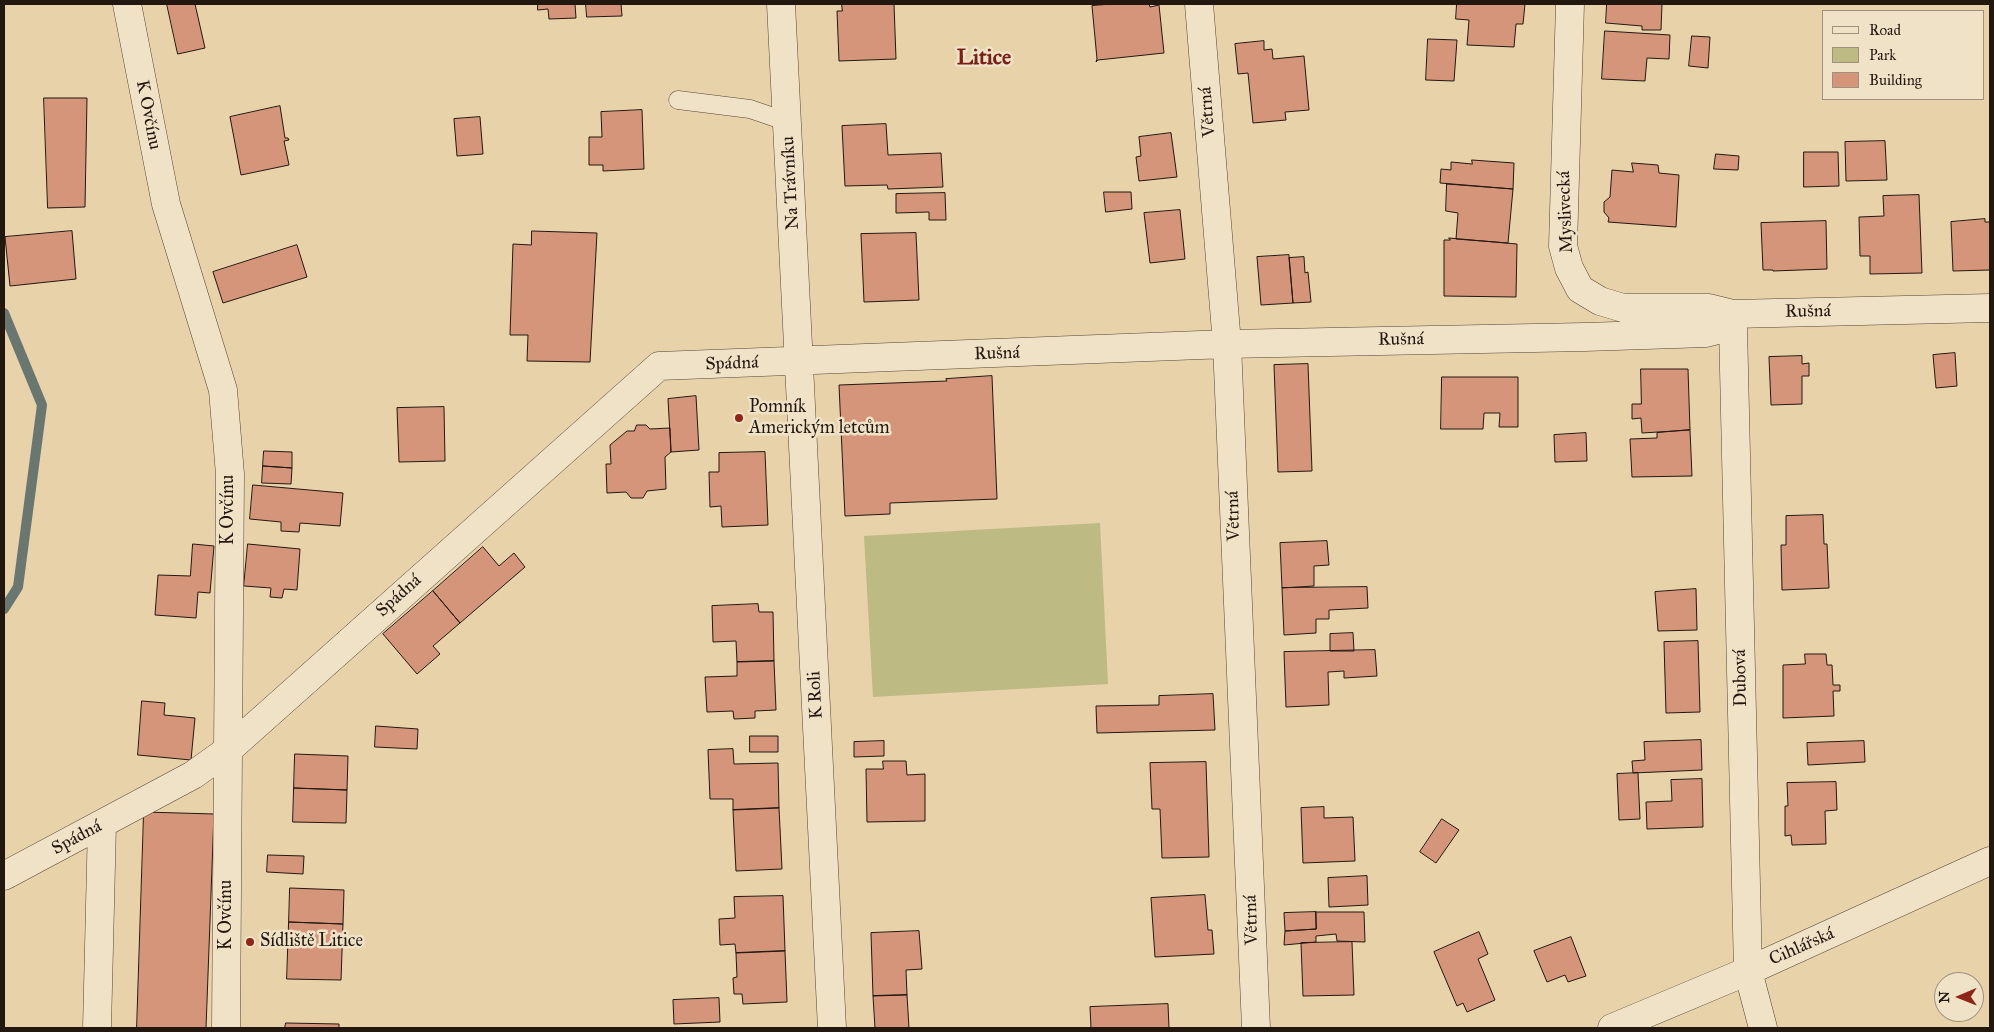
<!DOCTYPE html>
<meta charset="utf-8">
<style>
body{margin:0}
#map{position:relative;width:1994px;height:1032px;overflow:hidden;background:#e8d2a9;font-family:"IM FELL Great Primer",serif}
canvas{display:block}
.frame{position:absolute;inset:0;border:5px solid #231810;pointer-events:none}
.legend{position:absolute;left:1822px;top:10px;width:162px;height:90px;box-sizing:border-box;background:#f0e2c7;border:1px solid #9e917e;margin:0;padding:6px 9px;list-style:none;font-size:15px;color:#231810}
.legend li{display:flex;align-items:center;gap:10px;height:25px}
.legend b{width:25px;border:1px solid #9e917e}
.north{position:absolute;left:1934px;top:972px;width:50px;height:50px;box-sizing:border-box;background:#f0e2c7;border:1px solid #9e917e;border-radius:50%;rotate:269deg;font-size:14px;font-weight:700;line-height:20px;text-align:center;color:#231810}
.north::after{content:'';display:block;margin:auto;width:18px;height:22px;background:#8f2418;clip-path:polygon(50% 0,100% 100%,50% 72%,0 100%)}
</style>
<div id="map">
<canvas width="1994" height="1032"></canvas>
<div class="frame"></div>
<ul class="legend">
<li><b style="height:6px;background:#f0e2c7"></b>Road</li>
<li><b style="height:14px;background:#bdba83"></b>Park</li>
<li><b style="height:14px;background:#d4957b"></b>Building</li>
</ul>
<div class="north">N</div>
</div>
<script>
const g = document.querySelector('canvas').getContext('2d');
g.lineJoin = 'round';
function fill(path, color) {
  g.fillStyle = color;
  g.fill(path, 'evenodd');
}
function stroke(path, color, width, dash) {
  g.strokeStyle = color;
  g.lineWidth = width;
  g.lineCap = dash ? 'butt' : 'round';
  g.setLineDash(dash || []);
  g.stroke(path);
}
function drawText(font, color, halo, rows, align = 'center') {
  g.font = font + ' "IM FELL Great Primer",serif';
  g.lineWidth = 5;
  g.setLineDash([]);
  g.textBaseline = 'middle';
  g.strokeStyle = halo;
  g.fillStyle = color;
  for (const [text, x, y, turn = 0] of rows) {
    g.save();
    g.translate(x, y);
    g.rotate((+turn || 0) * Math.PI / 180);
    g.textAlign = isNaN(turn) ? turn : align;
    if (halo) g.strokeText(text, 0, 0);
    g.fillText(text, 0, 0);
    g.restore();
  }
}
const green = new Path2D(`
 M 1100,523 L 1108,684 L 873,697 L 864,536 Z`);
const stream = new Path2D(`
 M 4,313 L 42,405 L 18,587 L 4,609`);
const building = new Path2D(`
 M 167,4 L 195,4 L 205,48 L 178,54 Z
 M 538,4 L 575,4 L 576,18 L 549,19 L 548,9 L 538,10 Z
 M 586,4 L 621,4 L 622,16 L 587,17 Z
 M 842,4 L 894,4 L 896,59 L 839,61 L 837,11 L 842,11 Z
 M 1111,4 L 1149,4 L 1150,7 L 1159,5 L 1164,53 L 1098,60 L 1096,62 L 1097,59 L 1092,6 Z
 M 1457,4 L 1525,4 L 1523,24 L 1516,24 L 1514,47 L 1467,45 L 1469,20 L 1456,19 Z
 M 1607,4 L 1662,4 L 1661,30 L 1642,30 L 1642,26 L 1606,23 Z
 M 1605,31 L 1670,35 L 1669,59 L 1647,58 L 1645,81 L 1602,79 Z
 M 1692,36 L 1710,37 L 1708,68 L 1689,66 Z
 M 1428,39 L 1457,40 L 1454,81 L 1426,80 Z
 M 1264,41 L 1264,50 L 1272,49 L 1273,59 L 1304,56 L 1309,110 L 1285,112 L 1286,120 L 1253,123 L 1248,73 L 1238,74 L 1235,44 Z
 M 44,98 L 87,98 L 85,207 L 48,208 Z
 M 280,106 L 285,138 L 288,138 L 289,140 L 284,141 L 289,165 L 241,175 L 230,117 Z
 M 642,110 L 644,169 L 603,171 L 603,165 L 589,165 L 589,137 L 602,137 L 601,112 Z
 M 480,117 L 483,154 L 457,156 L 454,119 Z
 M 886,124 L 888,155 L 941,153 L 943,187 L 888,189 L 887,185 L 845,186 L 842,126 Z
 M 1171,133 L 1177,177 L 1139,181 L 1136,157 L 1141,156 L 1139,137 Z
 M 1885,141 L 1887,180 L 1846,181 L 1845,142 Z
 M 1804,152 L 1838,152 L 1839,186 L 1804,187 Z
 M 1716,154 L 1739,156 L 1738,170 L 1714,169 Z
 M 1472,160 L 1514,163 L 1513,189 L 1440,183 L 1441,169 L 1451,170 L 1451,162 L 1472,164 Z
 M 1632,163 L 1658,165 L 1659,173 L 1679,175 L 1676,227 L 1608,222 L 1609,218 L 1604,212 L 1604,202 L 1610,197 L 1612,170 L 1633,172 Z
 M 1447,184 L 1513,189 L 1508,243 L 1456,239 L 1458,213 L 1446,211 Z
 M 1104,192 L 1131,192 L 1132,209 L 1106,212 Z
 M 945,193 L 946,220 L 929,220 L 929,212 L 896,213 L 896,194 Z
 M 1919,195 L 1922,273 L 1870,274 L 1870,256 L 1860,256 L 1859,217 L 1884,216 L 1883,196 Z
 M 1180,210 L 1185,259 L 1150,263 L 1144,213 Z
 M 1985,219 L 1985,222 L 1990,222 L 1990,270 L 1953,271 L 1951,222 Z
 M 1826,221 L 1827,269 L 1773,271 L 1773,270 L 1763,270 L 1761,223 Z
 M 72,231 L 76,279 L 10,286 L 5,237 Z
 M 532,231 L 597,233 L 590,362 L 527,361 L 528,335 L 510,335 L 513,244 L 531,245 Z
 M 916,233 L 919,300 L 864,302 L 861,234 Z
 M 1449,238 L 1517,244 L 1516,297 L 1444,296 L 1444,240 L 1450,240 Z
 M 297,245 L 307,277 L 223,303 L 213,272 Z
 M 1289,255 L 1293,303 L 1261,305 L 1257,257 Z
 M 1304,257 L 1305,273 L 1308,272 L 1311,302 L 1293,303 L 1289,258 Z
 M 1955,353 L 1957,386 L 1936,388 L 1933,355 Z
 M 1802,356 L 1802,364 L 1809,363 L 1809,376 L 1802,376 L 1802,404 L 1771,405 L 1769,357 Z
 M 1308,364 L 1312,471 L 1278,472 L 1274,365 Z
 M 1641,369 L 1688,369 L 1690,430 L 1642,433 L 1641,418 L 1632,419 L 1632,404 L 1641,404 Z
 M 992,376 L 997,499 L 890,503 L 890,514 L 845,516 L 839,385 L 947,381 L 946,379 Z
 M 1442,377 L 1518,377 L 1518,427 L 1499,427 L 1500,413 L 1484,413 L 1483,429 L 1441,429 Z
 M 696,396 L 699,450 L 671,452 L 668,399 Z
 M 444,407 L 445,461 L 399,462 L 397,408 Z
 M 637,425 L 646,425 L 650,429 L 670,428 L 671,452 L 665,457 L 666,489 L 647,491 L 643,498 L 631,498 L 626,492 L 607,493 L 606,464 L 611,464 L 610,445 L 627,431 L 634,431 Z
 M 1690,430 L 1692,476 L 1632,477 L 1630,439 L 1657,438 L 1657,433 Z
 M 1586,433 L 1587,461 L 1555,462 L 1554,435 Z
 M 264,451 L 292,452 L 292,468 L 263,466 Z
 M 765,452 L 768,525 L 722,527 L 721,506 L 710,507 L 709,472 L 719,472 L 719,453 Z
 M 263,466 L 292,468 L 291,484 L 262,483 Z
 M 253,485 L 343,493 L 340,526 L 300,523 L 299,532 L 281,531 L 281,522 L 250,519 Z
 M 1823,515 L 1824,544 L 1827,544 L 1829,588 L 1782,590 L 1781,545 L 1786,545 L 1786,516 Z
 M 1327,541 L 1329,565 L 1314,566 L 1314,586 L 1282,588 L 1280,543 Z
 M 193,544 L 214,546 L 210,593 L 198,592 L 196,618 L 155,615 L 158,575 L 190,576 Z
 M 248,544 L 300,549 L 297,590 L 284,589 L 282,598 L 270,597 L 271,588 L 244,586 Z
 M 483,547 L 499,566 L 514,553 L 525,567 L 460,623 L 433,591 Z
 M 1367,587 L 1368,608 L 1329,610 L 1329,619 L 1316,619 L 1316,633 L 1284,635 L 1282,588 Z
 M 1696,589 L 1697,630 L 1658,631 L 1655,592 Z
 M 433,591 L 460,623 L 433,646 L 440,654 L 417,674 L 383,634 Z
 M 758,604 L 759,612 L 773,612 L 774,661 L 737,662 L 736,641 L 713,642 L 712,606 Z
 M 1353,633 L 1354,651 L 1330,651 L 1330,634 Z
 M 1698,641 L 1700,712 L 1666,713 L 1664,642 Z
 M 1375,650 L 1377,676 L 1344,678 L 1344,671 L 1328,672 L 1329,705 L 1286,707 L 1284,652 Z
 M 1805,654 L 1826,654 L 1827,665 L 1832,665 L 1833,685 L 1840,685 L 1840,691 L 1833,691 L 1834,716 L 1783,718 L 1783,665 L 1805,664 Z
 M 774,661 L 776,710 L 755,711 L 755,718 L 734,719 L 733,711 L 707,712 L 705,677 L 737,676 L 737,662 Z
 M 1213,694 L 1215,730 L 1097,733 L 1096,706 L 1159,705 L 1159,696 Z
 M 142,701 L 165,703 L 164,715 L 195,718 L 191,760 L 138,755 Z
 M 376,726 L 418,729 L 417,749 L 375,747 Z
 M 750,736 L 778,736 L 778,752 L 750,752 Z
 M 1701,740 L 1702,770 L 1633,773 L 1632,761 L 1645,760 L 1644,742 Z
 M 884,741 L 884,756 L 854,757 L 854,742 Z
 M 1864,741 L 1865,762 L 1808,765 L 1807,743 Z
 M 733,749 L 734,764 L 778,763 L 779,808 L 733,810 L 733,799 L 710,799 L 708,750 Z
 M 295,754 L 348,756 L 347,790 L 294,788 Z
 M 883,761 L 906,761 L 907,775 L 925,774 L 925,821 L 867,822 L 866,769 L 883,769 Z
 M 1206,762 L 1209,857 L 1162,858 L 1160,809 L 1152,809 L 1150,763 Z
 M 1638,773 L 1640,819 L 1619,820 L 1617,774 Z
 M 1702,779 L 1703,827 L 1647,829 L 1646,802 L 1672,801 L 1671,780 Z
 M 1836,782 L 1837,810 L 1825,811 L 1826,844 L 1792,845 L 1791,835 L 1785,836 L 1785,806 L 1788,806 L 1787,783 Z
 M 294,788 L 347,790 L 346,823 L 293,822 Z
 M 1324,807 L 1324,818 L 1353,817 L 1355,861 L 1303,863 L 1301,808 Z
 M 779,808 L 782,869 L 736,871 L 733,810 Z
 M 144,812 L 214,814 L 206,1028 L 137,1028 Z
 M 1442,819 L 1459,830 L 1436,863 L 1420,852 Z
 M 268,855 L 304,856 L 303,874 L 267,872 Z
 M 1367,876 L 1368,905 L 1329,907 L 1328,878 Z
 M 290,888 L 344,890 L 343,924 L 289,922 Z
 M 1205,895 L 1208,930 L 1212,930 L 1214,954 L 1155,957 L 1151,898 Z
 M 783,896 L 785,951 L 736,953 L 735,944 L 720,945 L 719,919 L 735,918 L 734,897 Z
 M 1316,912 L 1364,912 L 1365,942 L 1337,941 L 1336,934 L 1316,936 L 1316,942 L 1284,945 L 1285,931 L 1316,929 Z
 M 1316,912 L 1316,929 L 1285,931 L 1284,913 Z
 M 289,922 L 343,924 L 341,980 L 287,979 Z
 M 919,931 L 922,969 L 906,970 L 907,995 L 873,996 L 871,933 Z
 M 1479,932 L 1488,954 L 1478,959 L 1495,1000 L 1467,1012 L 1463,1003 L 1457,1006 L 1434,952 Z
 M 1571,937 L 1586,976 L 1568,982 L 1565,975 L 1547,982 L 1534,951 Z
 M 1352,942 L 1354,995 L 1303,996 L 1301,943 Z
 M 785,951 L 787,1002 L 743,1004 L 742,994 L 734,994 L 733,978 L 737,977 L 736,953 Z
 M 907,995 L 909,1028 L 875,1028 L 873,996 Z
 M 719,998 L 720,1022 L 674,1024 L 673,1000 Z
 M 1168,1004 L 1169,1028 L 1091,1028 L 1090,1007 Z
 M 286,1023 L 339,1024 L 339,1028 L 285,1028 Z`);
const lane = new Path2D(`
 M 678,100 L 750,109 L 788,122`);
const street = new Path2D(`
 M 127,4 L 166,204 L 223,390 L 230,474 L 226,1028
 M 781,4 L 832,1028
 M 1199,4 L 1227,344 L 1256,1028
 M 1570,4 L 1563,246 L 1569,268 L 1580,289 L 1600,301 L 1623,308 L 1709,308 L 1733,314
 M 1733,326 L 1748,971 L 1763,1028
 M 4,876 L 193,775 L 228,750 L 659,366 L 1227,344 L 1585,337 L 1706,333 L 1733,326 L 1733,314 L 1990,308
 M 97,1028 L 102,824
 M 1612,1028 L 1748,971 L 1990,861`);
const markers = [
 [739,418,5,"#8f2418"],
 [250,942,5,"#8f2418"]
];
const streetNames = [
 ["Větrná",1208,112,-95],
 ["K Ovčínu",148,115,79],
 ["Na Trávníku",791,183,-93],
 ["Myslivecká",1566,212,-92],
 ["Rušná",1808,312,-1],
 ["Rušná",1401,340,-1],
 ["Rušná",997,354,-2],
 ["Spádná",732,364,-2],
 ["K Ovčínu",229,510,-90],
 ["Větrná",1234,516,-92],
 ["Spádná",399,596,-42],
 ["Dubová",1741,678,-91],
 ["K Roli",816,695,-93],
 ["Spádná",77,838,-28],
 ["K Ovčínu",227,915,-90],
 ["Větrná",1252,920,-92],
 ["Cihlářská",1802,947,-24]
];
const poiNames = [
 ["Pomník",749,408],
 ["Americkým letcům",749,429],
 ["Sídliště Litice",260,942]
];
const districtNames = [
 ["Litice",984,59]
];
fill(green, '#bdba83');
stroke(stream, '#6a7771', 10);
fill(building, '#d4957b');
stroke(building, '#231810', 1);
stroke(lane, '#544636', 19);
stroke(street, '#544636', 29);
stroke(lane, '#f0e2c7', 18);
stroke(street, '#f0e2c7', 28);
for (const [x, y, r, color] of markers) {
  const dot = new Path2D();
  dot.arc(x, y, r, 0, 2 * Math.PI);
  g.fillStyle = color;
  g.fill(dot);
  stroke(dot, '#f0e2c7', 2);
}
drawText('18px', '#231810', '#f0e2c7', streetNames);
drawText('18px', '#231810', '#f0e2c7', poiNames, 'left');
drawText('bold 22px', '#7a1f14', '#f0e2c7', districtNames);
</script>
